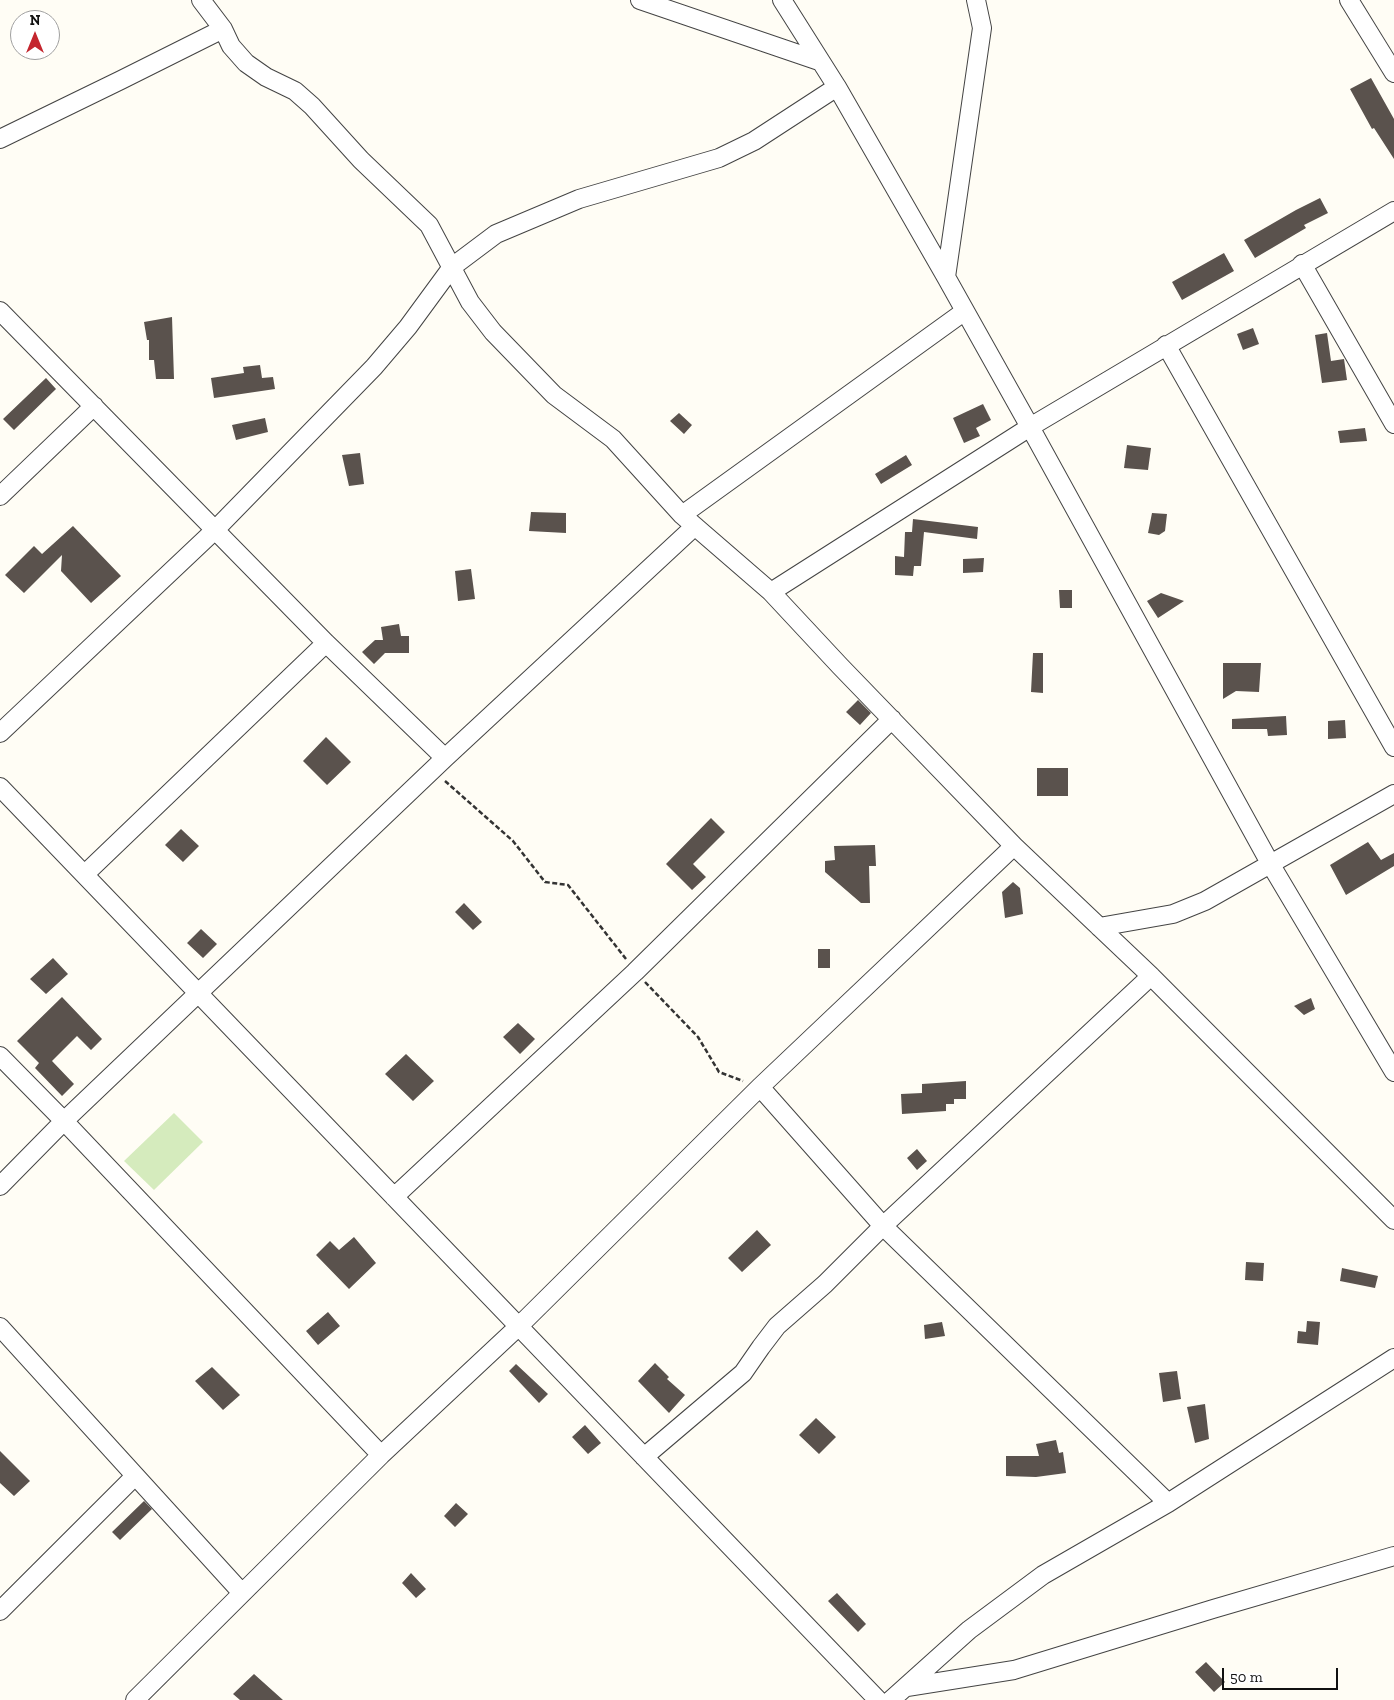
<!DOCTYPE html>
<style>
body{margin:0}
#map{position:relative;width:1394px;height:1700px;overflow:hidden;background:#fffdf5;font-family:"Zilla Slab",serif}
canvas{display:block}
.north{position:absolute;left:10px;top:10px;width:50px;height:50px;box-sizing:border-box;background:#fff;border:1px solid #a0a0a0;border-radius:50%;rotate:0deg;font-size:14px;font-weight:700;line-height:20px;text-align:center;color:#111}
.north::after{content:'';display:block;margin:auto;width:18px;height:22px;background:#c4262e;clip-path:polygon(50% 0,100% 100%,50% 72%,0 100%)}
.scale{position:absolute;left:1222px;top:1668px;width:116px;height:22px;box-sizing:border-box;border:2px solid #111;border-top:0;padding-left:6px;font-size:15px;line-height:18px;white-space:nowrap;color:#111;-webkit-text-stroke:4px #fff;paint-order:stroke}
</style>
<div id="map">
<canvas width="1394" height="1700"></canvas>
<div class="north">N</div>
<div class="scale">50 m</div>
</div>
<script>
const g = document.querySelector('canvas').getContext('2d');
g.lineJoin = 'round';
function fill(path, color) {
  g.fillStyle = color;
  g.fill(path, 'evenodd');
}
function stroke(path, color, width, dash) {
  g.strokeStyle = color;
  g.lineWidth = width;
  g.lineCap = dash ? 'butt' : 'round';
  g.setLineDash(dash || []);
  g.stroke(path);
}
const green = new Path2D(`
 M 174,1113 L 203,1142 L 154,1190 L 124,1161 Z`);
const building = new Path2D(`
 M 1371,78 L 1394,119 L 1394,159 L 1374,128 L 1372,129 L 1350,89 Z
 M 1320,198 L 1328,213 L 1304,225 L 1306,228 L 1255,258 L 1244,240 L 1296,210 Z
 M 1224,253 L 1234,271 L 1182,300 L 1172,282 Z
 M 172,317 L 174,379 L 156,379 L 154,360 L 149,360 L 149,340 L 147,340 L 144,322 Z
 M 1253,328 L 1259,344 L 1243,350 L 1237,334 Z
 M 1327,333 L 1331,361 L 1344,359 L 1347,380 L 1322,383 L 1315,335 Z
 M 260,365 L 262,378 L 273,377 L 275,389 L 214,398 L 211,378 L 244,373 L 243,367 Z
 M 46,378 L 56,389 L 14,430 L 3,419 Z
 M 983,404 L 991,420 L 976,428 L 980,436 L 964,443 L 953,418 Z
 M 679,413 L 692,425 L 684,434 L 670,421 Z
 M 265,418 L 268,432 L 236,440 L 232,425 Z
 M 1365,428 L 1367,441 L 1340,443 L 1338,431 Z
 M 1127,445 L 1151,448 L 1148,470 L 1124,468 Z
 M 360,453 L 364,484 L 349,486 L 342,455 Z
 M 906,455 L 912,465 L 881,484 L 875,474 Z
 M 531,512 L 566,513 L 566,533 L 529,531 Z
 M 1152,513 L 1167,514 L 1165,531 L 1159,535 L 1148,533 Z
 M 913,519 L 978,527 L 977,539 L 924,532 L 921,566 L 914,566 L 913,576 L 895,575 L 895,556 L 904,557 L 905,532 L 912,532 Z
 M 73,526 L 121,576 L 91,603 L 61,571 L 62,555 L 24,593 L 5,575 L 34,546 L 42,554 Z
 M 984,558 L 983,572 L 963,573 L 963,559 Z
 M 471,569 L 475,599 L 458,601 L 455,571 Z
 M 1059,590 L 1072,590 L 1072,608 L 1060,608 Z
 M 1161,593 L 1184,601 L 1158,618 L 1147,601 Z
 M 399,624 L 401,636 L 409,636 L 409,653 L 385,653 L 374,664 L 362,652 L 375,640 L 383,640 L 381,627 Z
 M 1033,653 L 1043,653 L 1043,693 L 1031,692 Z
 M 1223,663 L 1261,663 L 1259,692 L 1236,691 L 1223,699 Z
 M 858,700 L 871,713 L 860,725 L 846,712 Z
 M 1286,716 L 1287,735 L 1268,736 L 1267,729 L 1232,729 L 1232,719 Z
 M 1345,720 L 1346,738 L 1328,739 L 1328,721 Z
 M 326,737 L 351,762 L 327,785 L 303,761 Z
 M 1037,768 L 1068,768 L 1068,796 L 1037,796 Z
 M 711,818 L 725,832 L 693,864 L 706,877 L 692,890 L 666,864 Z
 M 181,829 L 199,846 L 183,862 L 165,845 Z
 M 1368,842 L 1381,860 L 1394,853 L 1394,866 L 1346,895 L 1330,865 Z
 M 875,845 L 876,866 L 869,866 L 870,903 L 861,903 L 825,872 L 825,861 L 835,860 L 834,846 Z
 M 1013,882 L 1020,888 L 1023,914 L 1005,918 L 1002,892 Z
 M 464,903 L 482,922 L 473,930 L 455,912 Z
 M 201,929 L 217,944 L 203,958 L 187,943 Z
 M 818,949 L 830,949 L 830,968 L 818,968 Z
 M 53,958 L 68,974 L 46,994 L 30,979 Z
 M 62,997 L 102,1039 L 91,1050 L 77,1036 L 52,1061 L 74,1084 L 62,1096 L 35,1068 L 39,1063 L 17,1041 Z
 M 1311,998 L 1315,1009 L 1304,1015 L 1294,1006 Z
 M 518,1023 L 535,1039 L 520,1054 L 503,1037 Z
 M 406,1054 L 434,1081 L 413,1101 L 385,1074 Z
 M 966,1081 L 966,1099 L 954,1099 L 954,1104 L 946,1104 L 946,1111 L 902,1114 L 901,1094 L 922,1093 L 922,1084 Z
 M 917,1149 L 927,1161 L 917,1170 L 907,1158 Z
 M 757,1230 L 771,1245 L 742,1272 L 728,1258 Z
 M 354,1237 L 376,1263 L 349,1289 L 316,1255 L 330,1241 L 339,1250 Z
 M 1246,1262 L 1264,1263 L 1263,1281 L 1245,1280 Z
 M 1342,1268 L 1378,1276 L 1375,1288 L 1340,1281 Z
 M 328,1312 L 340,1326 L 318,1345 L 306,1331 Z
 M 1307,1321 L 1320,1322 L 1318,1345 L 1297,1343 L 1298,1331 L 1306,1332 Z
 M 942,1322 L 945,1336 L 925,1339 L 924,1325 Z
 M 655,1363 L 669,1377 L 667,1379 L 685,1395 L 669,1413 L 638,1381 Z
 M 516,1364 L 548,1394 L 539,1403 L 509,1371 Z
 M 212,1367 L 240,1395 L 223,1410 L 195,1381 Z
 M 1177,1371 L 1181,1399 L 1163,1402 L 1159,1373 Z
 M 1205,1404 L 1209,1439 L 1195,1443 L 1187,1407 Z
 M 816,1418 L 836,1437 L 819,1454 L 799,1435 Z
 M 585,1425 L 601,1443 L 588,1454 L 572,1437 Z
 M 1056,1440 L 1059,1453 L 1063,1452 L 1066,1473 L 1036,1477 L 1006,1476 L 1006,1456 L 1039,1456 L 1036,1444 Z
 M 0,1451 L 30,1481 L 14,1496 L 0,1483 Z
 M 144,1501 L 152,1509 L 120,1540 L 112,1532 Z
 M 456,1503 L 468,1514 L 455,1527 L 444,1516 Z
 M 411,1573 L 426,1589 L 416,1598 L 402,1583 Z
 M 837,1593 L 866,1624 L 858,1632 L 828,1601 Z
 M 1206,1662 L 1225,1682 L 1214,1692 L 1195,1672 Z
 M 254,1674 L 283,1700 L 240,1700 L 233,1694 Z`);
const path = new Path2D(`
 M 445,781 L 513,841 L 545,882 L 568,885 L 626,959
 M 645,982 L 698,1037 L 719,1072 L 743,1081`);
const minor = new Path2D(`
 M 201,0 L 223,29 L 231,46 L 246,63 L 266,77 L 295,91 L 312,106 L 361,160 L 429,225 L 470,302 L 493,332 L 554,395 L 613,439 L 682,515 L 771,592 L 840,666 L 1014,846 L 1151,976 L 1394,1220
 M 640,0 L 819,61
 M 782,0 L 837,87 L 946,277 L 1030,427 L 1271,865 L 1394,1072
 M 1349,0 L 1394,73
 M 0,139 L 121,80 L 223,29
 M 1302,264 L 1394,424
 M 946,277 L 982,28 L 976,0
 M 0,311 L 326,643 L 445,758
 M 1166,345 L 1394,747
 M 0,496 L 94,406
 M 682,515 L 965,311
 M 771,592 L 1030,427 L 1394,211
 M 0,733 L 216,529 L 374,367 L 408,327 L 452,267 L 496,234 L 579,199 L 719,158 L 754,141 L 837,87
 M 0,787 L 878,1700
 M 85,874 L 326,643
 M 1099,927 L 1173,914 L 1205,901 L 1394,794
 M 0,1056 L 64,1121 L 381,1455
 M 760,1087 L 883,1226 L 1168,1503
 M 0,1186 L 64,1121 L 445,758 L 695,526
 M 394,1197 L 635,972 L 892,719
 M 0,1327 L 242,1593
 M 644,1457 L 743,1373 L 761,1347 L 777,1326 L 825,1284 L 883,1226 L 1151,976
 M 0,1611 L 135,1476
 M 907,1687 L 1014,1670 L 1213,1609 L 1394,1556
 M 135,1700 L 381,1455 L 519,1326 L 760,1087 L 1014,846
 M 891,1700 L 969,1630 L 1043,1575 L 1168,1503 L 1394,1358`);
fill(green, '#d5ebbd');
fill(building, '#5a524d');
stroke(minor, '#444', 20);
stroke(path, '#333', 2.5, [5, 2.5]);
stroke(minor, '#fff', 18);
</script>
